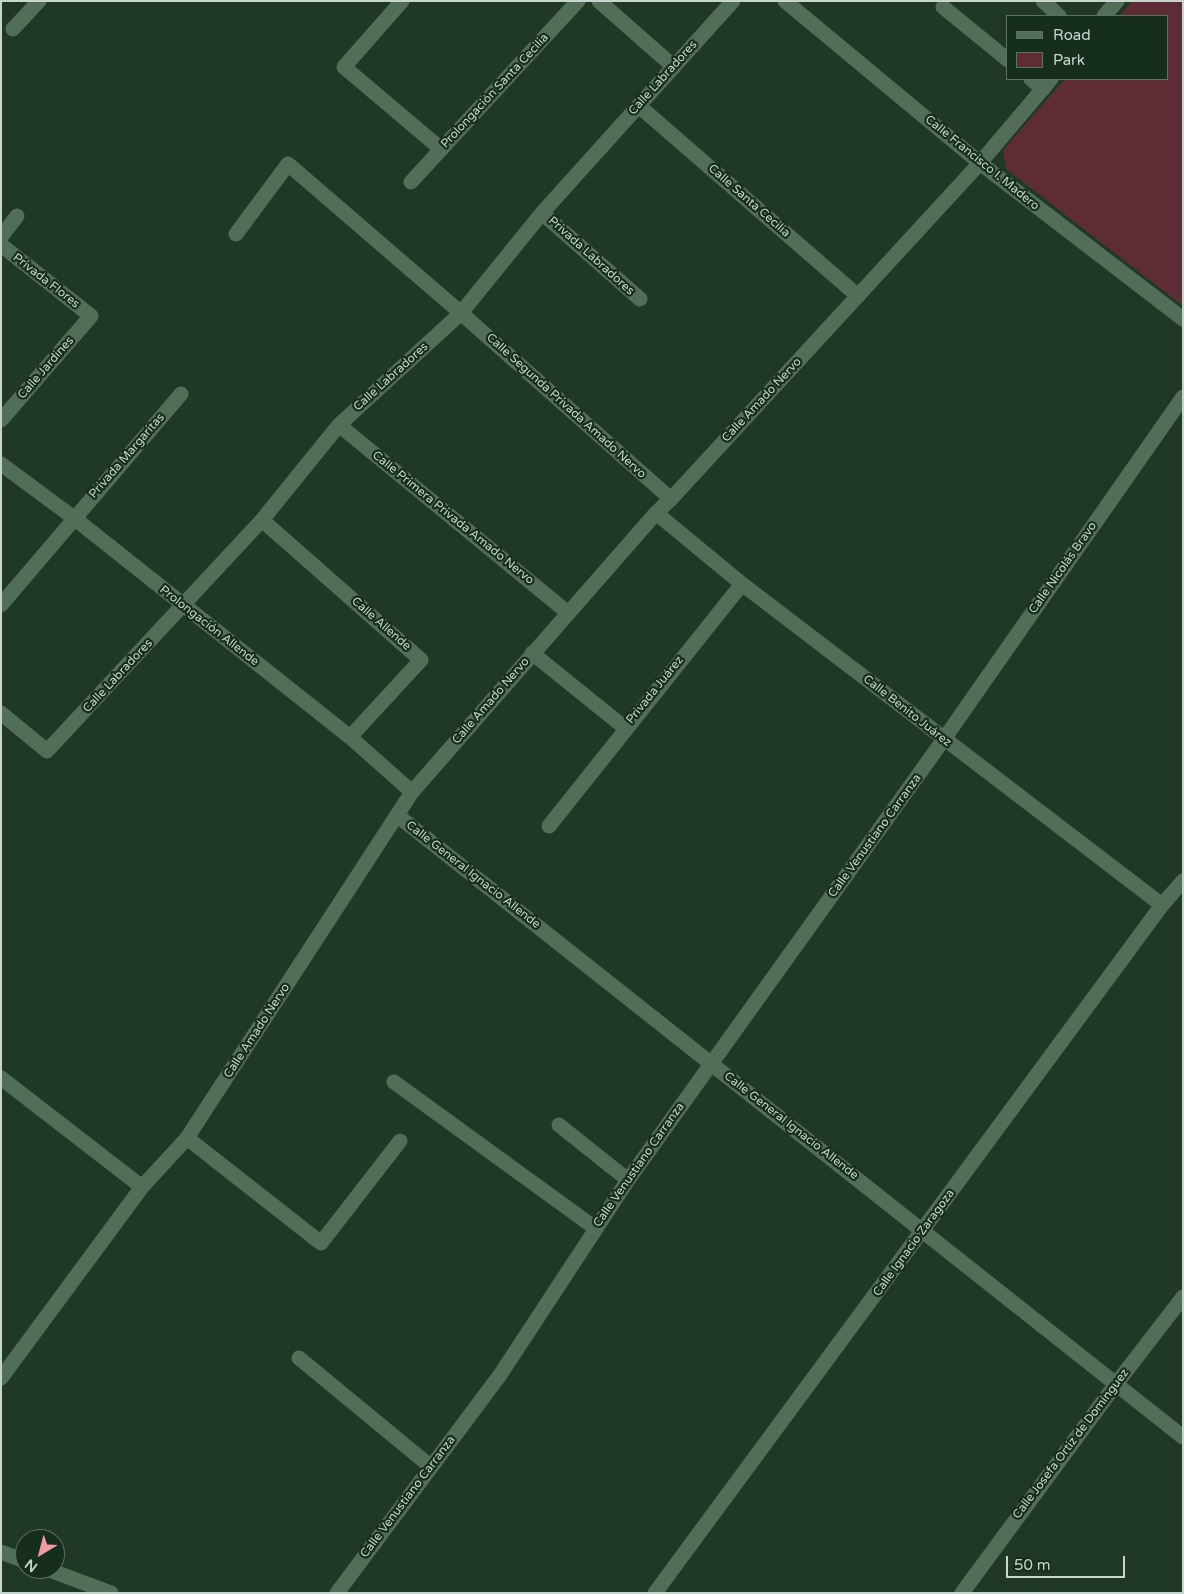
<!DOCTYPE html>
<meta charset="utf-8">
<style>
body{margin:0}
#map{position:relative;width:1184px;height:1594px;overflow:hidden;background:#203926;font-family:"Varela Round",sans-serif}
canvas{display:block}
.frame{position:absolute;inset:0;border:2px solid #c7d6ca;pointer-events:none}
.legend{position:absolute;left:1006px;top:15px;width:162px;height:65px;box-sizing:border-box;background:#162e1d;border:1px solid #5d7162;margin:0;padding:6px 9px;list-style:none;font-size:15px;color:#c7d6ca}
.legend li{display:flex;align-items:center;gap:10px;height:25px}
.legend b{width:25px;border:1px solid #5d7162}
.north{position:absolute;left:15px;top:1529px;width:50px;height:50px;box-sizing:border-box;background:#162e1d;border:1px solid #5d7162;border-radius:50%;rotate:217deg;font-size:14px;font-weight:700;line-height:20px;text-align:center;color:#c7d6ca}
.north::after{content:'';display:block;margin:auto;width:18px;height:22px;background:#f49aa5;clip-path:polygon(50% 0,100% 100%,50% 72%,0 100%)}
.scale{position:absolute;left:1006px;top:1556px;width:119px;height:22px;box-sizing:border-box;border:2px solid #c7d6ca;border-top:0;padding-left:6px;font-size:15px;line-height:18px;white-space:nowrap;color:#c7d6ca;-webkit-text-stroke:4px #162e1d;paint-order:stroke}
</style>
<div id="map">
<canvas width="1184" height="1594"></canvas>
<div class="frame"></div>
<ul class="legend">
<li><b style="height:6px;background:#526d58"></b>Road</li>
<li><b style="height:14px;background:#5e2c34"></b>Park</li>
</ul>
<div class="north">N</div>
<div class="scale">50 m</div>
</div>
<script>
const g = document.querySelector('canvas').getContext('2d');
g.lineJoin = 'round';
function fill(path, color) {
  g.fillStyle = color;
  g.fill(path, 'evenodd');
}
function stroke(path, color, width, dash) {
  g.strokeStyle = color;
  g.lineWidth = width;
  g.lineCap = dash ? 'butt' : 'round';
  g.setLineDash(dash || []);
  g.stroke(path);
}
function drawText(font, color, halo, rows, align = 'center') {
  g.font = font + ' "Varela Round",sans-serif';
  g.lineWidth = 4.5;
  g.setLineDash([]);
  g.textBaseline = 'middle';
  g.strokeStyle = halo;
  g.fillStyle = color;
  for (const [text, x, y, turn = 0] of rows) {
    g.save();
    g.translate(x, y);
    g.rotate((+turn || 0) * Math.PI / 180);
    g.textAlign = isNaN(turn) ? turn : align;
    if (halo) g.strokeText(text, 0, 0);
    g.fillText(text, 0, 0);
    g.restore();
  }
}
const green = new Path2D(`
 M 1132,1 L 1183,1 L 1183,306 L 1006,169 L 1003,150 L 1065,79 L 1168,79 L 1168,16 L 1119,16 Z`);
const minor = new Path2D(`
 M 402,1 L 344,67 L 441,149
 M 599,1 L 674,67
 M 785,1 L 980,163 L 1183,319
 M 1043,1 L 1059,16
 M 943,7 L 1008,60
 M 13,29 L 39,1
 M 1031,79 L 1043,89
 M 639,106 L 858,296
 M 411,182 L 578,1
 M 542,213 L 640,299
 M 236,234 L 288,164 L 461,313 L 671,499
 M 1,237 L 17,216
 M 1,245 L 91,316 L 1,420
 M 339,425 L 567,612
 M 1,464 L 74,518 L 350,737 L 412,792
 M 656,513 L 742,584 L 1162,905
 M 262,520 L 421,660 L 350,737
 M 1,605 L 181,394
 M 532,653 L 625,728
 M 1,713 L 47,751 L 262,520 L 339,425 L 461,313 L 542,213 L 733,1
 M 398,816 L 1183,1437
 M 549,826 L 742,584
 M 1,1078 L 142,1187
 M 394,1082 L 595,1228
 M 559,1125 L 628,1180
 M 187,1138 L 321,1243 L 400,1141
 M 299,1358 L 430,1466
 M 1,1552 L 25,1561
 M 47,1569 L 111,1593
 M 337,1593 L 500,1375 L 628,1180 L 944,739 L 1183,397
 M 655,1593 L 1162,905 L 1183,881
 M 962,1593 L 1116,1384 L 1183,1297`);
const tertiary = new Path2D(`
 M 1104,16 L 1117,1
 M 1,1378 L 142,1187 L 187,1138 L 412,792 L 656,513 L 671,499 L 980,163 L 1051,79`);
const streetNames = [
 ["Calle Labradores",663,78,-48],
 ["Prolongación Santa Cecilia",495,91,-47],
 ["Calle Francisco I. Madero",982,163,39],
 ["Calle Santa Cecilia",749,201,41],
 ["Privada Labradores",591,256,42],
 ["Privada Flores",46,281,38],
 ["Calle Jardines",46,368,-49],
 ["Calle Labradores",391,377,-42],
 ["Calle Amado Nervo",762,400,-47],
 ["Calle Segunda Privada Amado Nervo",566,406,42],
 ["Privada Margaritas",127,456,-49],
 ["Calle Primera Privada Amado Nervo",453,518,39],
 ["Calle Nicolás Bravo",1063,568,-55],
 ["Calle Allende",381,624,41],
 ["Prolongación Allende",209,626,38],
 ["Calle Labradores",118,676,-47],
 ["Privada Juárez",655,690,-51],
 ["Calle Amado Nervo",491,701,-49],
 ["Calle Benito Juárez",907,711,38],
 ["Calle Venustiano Carranza",875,836,-54],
 ["Calle General Ignacio Allende",473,875,38],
 ["Calle Amado Nervo",257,1031,-57],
 ["Calle General Ignacio Allende",791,1126,38],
 ["Calle Venustiano Carranza",639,1165,-55],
 ["Calle Ignacio Zaragoza",914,1243,-54],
 ["Calle Josefa Ortiz de Domínguez",1071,1444,-53],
 ["Calle Venustiano Carranza",408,1497,-53]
];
fill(green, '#5e2c34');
stroke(minor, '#526d58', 15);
stroke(tertiary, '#526d58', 15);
drawText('12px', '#c7d6ca', '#162e1d', streetNames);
</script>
